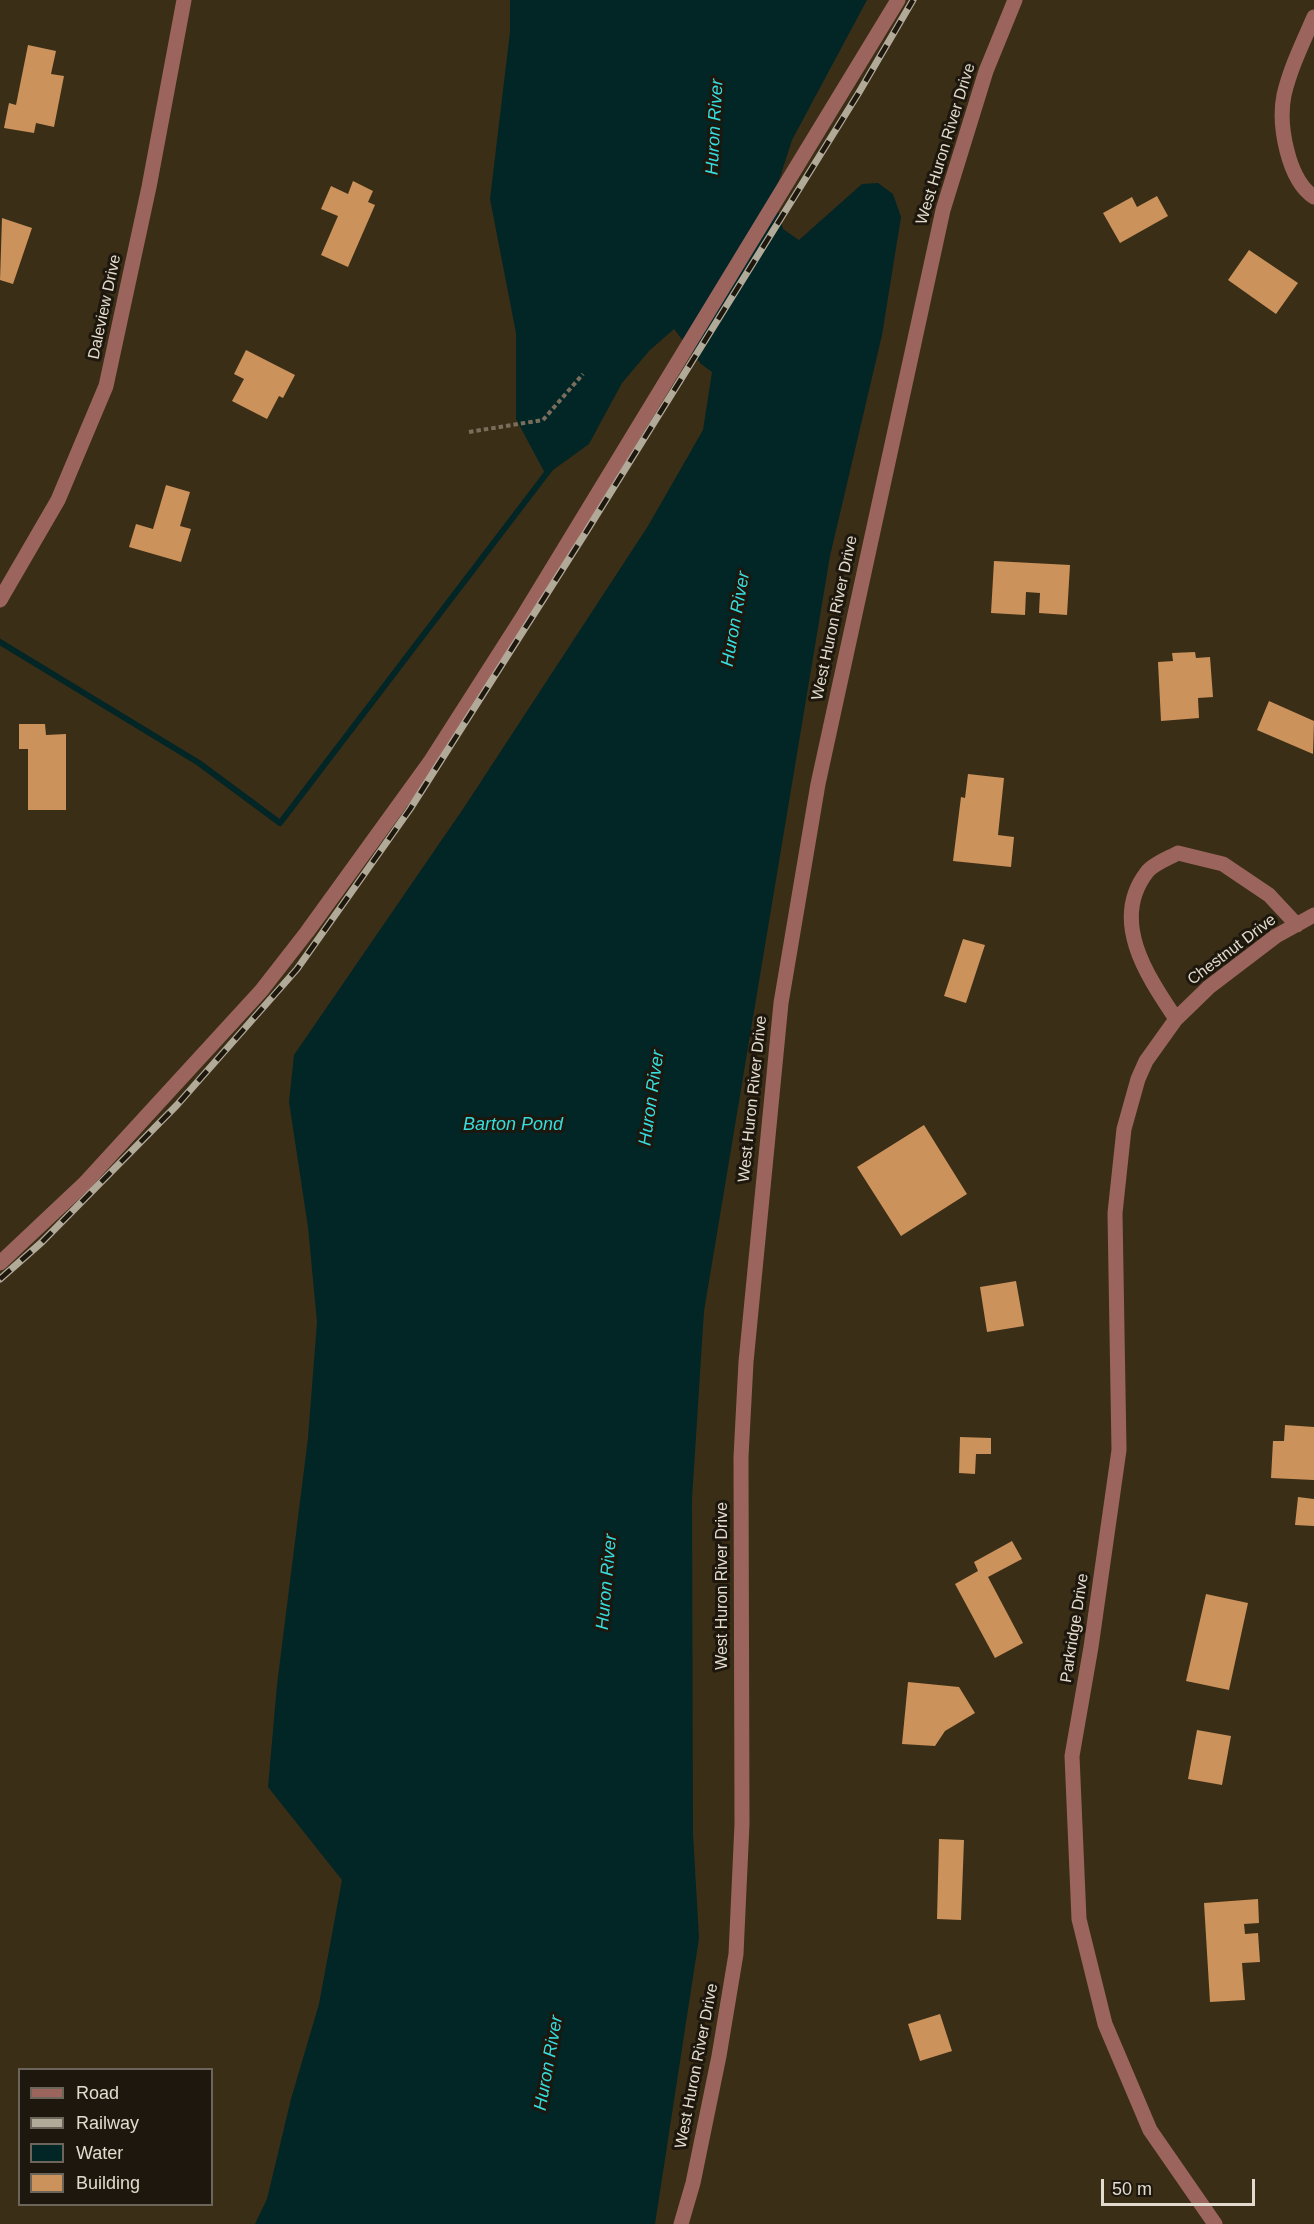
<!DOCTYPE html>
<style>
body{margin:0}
#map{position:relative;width:1314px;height:2224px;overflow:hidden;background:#3b2e17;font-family:Arial,sans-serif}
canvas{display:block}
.legend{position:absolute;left:18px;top:2068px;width:195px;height:138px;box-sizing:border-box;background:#1d170d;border:2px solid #6c655a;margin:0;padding:8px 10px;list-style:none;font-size:18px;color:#e2dbcd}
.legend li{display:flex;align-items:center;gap:12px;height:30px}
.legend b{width:30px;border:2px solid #6c655a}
.scale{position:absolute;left:1101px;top:2179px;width:154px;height:27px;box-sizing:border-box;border:3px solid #e2dbcd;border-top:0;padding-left:8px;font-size:18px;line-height:21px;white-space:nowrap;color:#e2dbcd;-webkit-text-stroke:4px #1d170d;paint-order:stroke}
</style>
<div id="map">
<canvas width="1314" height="2224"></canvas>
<ul class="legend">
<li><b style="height:8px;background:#9b655e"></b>Road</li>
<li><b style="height:8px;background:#b2aa99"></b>Railway</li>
<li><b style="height:16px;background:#022526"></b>Water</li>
<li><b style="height:16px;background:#cb925b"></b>Building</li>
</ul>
<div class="scale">50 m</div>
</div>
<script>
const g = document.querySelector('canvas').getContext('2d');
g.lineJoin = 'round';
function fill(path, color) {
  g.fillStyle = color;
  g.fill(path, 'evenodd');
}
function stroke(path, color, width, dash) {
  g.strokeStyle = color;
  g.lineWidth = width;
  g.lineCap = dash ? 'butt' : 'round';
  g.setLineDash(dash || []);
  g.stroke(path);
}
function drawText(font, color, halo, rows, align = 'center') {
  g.font = font + ' Arial,sans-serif';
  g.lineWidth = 6;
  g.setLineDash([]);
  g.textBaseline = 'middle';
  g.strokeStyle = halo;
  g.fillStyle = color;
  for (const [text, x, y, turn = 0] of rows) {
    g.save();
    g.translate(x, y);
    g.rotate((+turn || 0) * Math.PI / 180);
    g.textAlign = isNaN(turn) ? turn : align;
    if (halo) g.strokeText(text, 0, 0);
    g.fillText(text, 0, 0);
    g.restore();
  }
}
const water = new Path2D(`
 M 510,0 L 867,0 L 792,140 L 774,196 L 783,229 L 799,240 L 862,184 L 878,183 L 893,194 L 901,217 L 882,335 L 830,556 L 704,1311 L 692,1499 L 693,1834 L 699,1938 L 655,2224 L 255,2224 L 267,2199 L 291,2099 L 319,2004 L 342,1880 L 268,1787 L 277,1685 L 308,1438 L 317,1322 L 308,1227 L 289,1102 L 294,1055 L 465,806 L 648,526 L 703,430 L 712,372 L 701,364 L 674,329 L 649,351 L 622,383 L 589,444 L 546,475 L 516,419 L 516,333 L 490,199 L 510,32 Z`);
const stream = new Path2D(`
 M 0,642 L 199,763 L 280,823 L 550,469`);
const building = new Path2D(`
 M 28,45 L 56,51 L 51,74 L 64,76 L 54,127 L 36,123 L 34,133 L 4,128 L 9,103 L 16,105 Z
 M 353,181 L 373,191 L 368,202 L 375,205 L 348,267 L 321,255 L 338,216 L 321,209 L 331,186 L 348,194 Z
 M 1157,196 L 1168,216 L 1120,243 L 1103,213 L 1132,197 L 1137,207 Z
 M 2,218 L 32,228 L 13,284 L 0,280 Z
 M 1249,250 L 1298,283 L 1276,314 L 1228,280 Z
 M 246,350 L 295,375 L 283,398 L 279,396 L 267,419 L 232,401 L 244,379 L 234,374 Z
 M 166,485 L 190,492 L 180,526 L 191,529 L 181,562 L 129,547 L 136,524 L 153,529 Z
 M 994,561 L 1070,565 L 1067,615 L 1039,613 L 1040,593 L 1026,592 L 1025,615 L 991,613 Z
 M 1195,652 L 1196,658 L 1210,657 L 1213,697 L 1198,698 L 1199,718 L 1161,721 L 1158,662 L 1173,661 L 1172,653 Z
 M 1269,701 L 1314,721 L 1313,754 L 1257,730 Z
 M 19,724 L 45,724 L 46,735 L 66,734 L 66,810 L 28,810 L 28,749 L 19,749 Z
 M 968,774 L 1004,778 L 998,835 L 1014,837 L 1011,867 L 953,861 L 961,797 L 965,798 Z
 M 963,939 L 985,945 L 966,1003 L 944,996 Z
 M 924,1125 L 967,1194 L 901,1236 L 857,1167 Z
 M 1016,1281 L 1024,1326 L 987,1332 L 980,1287 Z
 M 1285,1425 L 1314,1427 L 1314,1480 L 1271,1478 L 1273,1441 L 1284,1441 Z
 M 960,1437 L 991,1438 L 991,1454 L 976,1454 L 975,1474 L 959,1473 Z
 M 1298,1497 L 1314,1499 L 1314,1526 L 1295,1525 Z
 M 1012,1541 L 1022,1559 L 988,1577 L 1023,1643 L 995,1658 L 955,1584 L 978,1571 L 974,1562 Z
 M 1206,1594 L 1248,1603 L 1229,1690 L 1186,1681 Z
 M 908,1682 L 959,1687 L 975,1713 L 945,1731 L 935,1746 L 902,1744 Z
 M 1197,1730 L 1231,1736 L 1222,1785 L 1188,1779 Z
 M 939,1839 L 964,1840 L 961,1920 L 937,1919 Z
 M 1258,1899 L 1259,1923 L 1244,1924 L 1245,1934 L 1258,1933 L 1260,1962 L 1242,1963 L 1245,2000 L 1210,2002 L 1204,1903 Z
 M 940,2014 L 952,2051 L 920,2061 L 908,2024 Z`);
const path = new Path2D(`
 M 469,432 L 543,420 L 583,374`);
const minor = new Path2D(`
 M 1314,17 C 1303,42 1290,69 1284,95 C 1278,125 1288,180 1314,197
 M 0,600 L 58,500 L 106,386 L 149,187 L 184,0
 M 1176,1019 C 1148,977 1109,921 1147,872 C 1153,864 1169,858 1178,853 L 1223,864 L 1269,895 L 1297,925
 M 0,1263 L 84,1184 L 261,991 L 307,932 L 430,762 L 522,618 L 898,0
 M 681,2224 L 693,2183 L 719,2056 L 736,1954 L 742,1824 L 741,1457 L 746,1362 L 781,1003 L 818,784 L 943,210 L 986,71 L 1015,0
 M 1215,2224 L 1150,2130 L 1105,2024 L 1079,1919 L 1072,1756 L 1091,1647 L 1119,1450 L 1115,1213 L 1124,1129 L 1138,1079 L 1146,1061 L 1176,1019 L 1209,987 L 1276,936 L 1314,915`);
const rail = new Path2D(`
 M 0,1279 L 42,1242 L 177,1105 L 297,969 L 410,809 L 586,532 L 858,94 L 913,0`);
const streetNames = [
 ["West Huron River Drive",946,144,-73],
 ["Daleview Drive",105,307,-78],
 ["West Huron River Drive",835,618,-78],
 ["Chestnut Drive",1232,950,-37],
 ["West Huron River Drive",753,1099,-84],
 ["West Huron River Drive",723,1586,-90],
 ["Parkridge Drive",1075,1628,-81],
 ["West Huron River Drive",697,2066,-79]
];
const waterNames = [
 ["Huron River",715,127,-87],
 ["Huron River",736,619,-80],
 ["Huron River",652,1098,-82],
 ["Barton Pond",513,1125],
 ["Huron River",607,1582,-85],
 ["Huron River",549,2063,-80]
];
fill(water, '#022526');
stroke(stream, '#022526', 6);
fill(building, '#cb925b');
stroke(path, '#796e5b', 4, [4.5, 3]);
stroke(minor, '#9b655e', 15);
stroke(rail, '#b2aa99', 7);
stroke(rail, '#1d170d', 4.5, [14]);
drawText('16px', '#e2dbcd', '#1d170d', streetNames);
drawText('italic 18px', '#36ddde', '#1d170d', waterNames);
</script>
